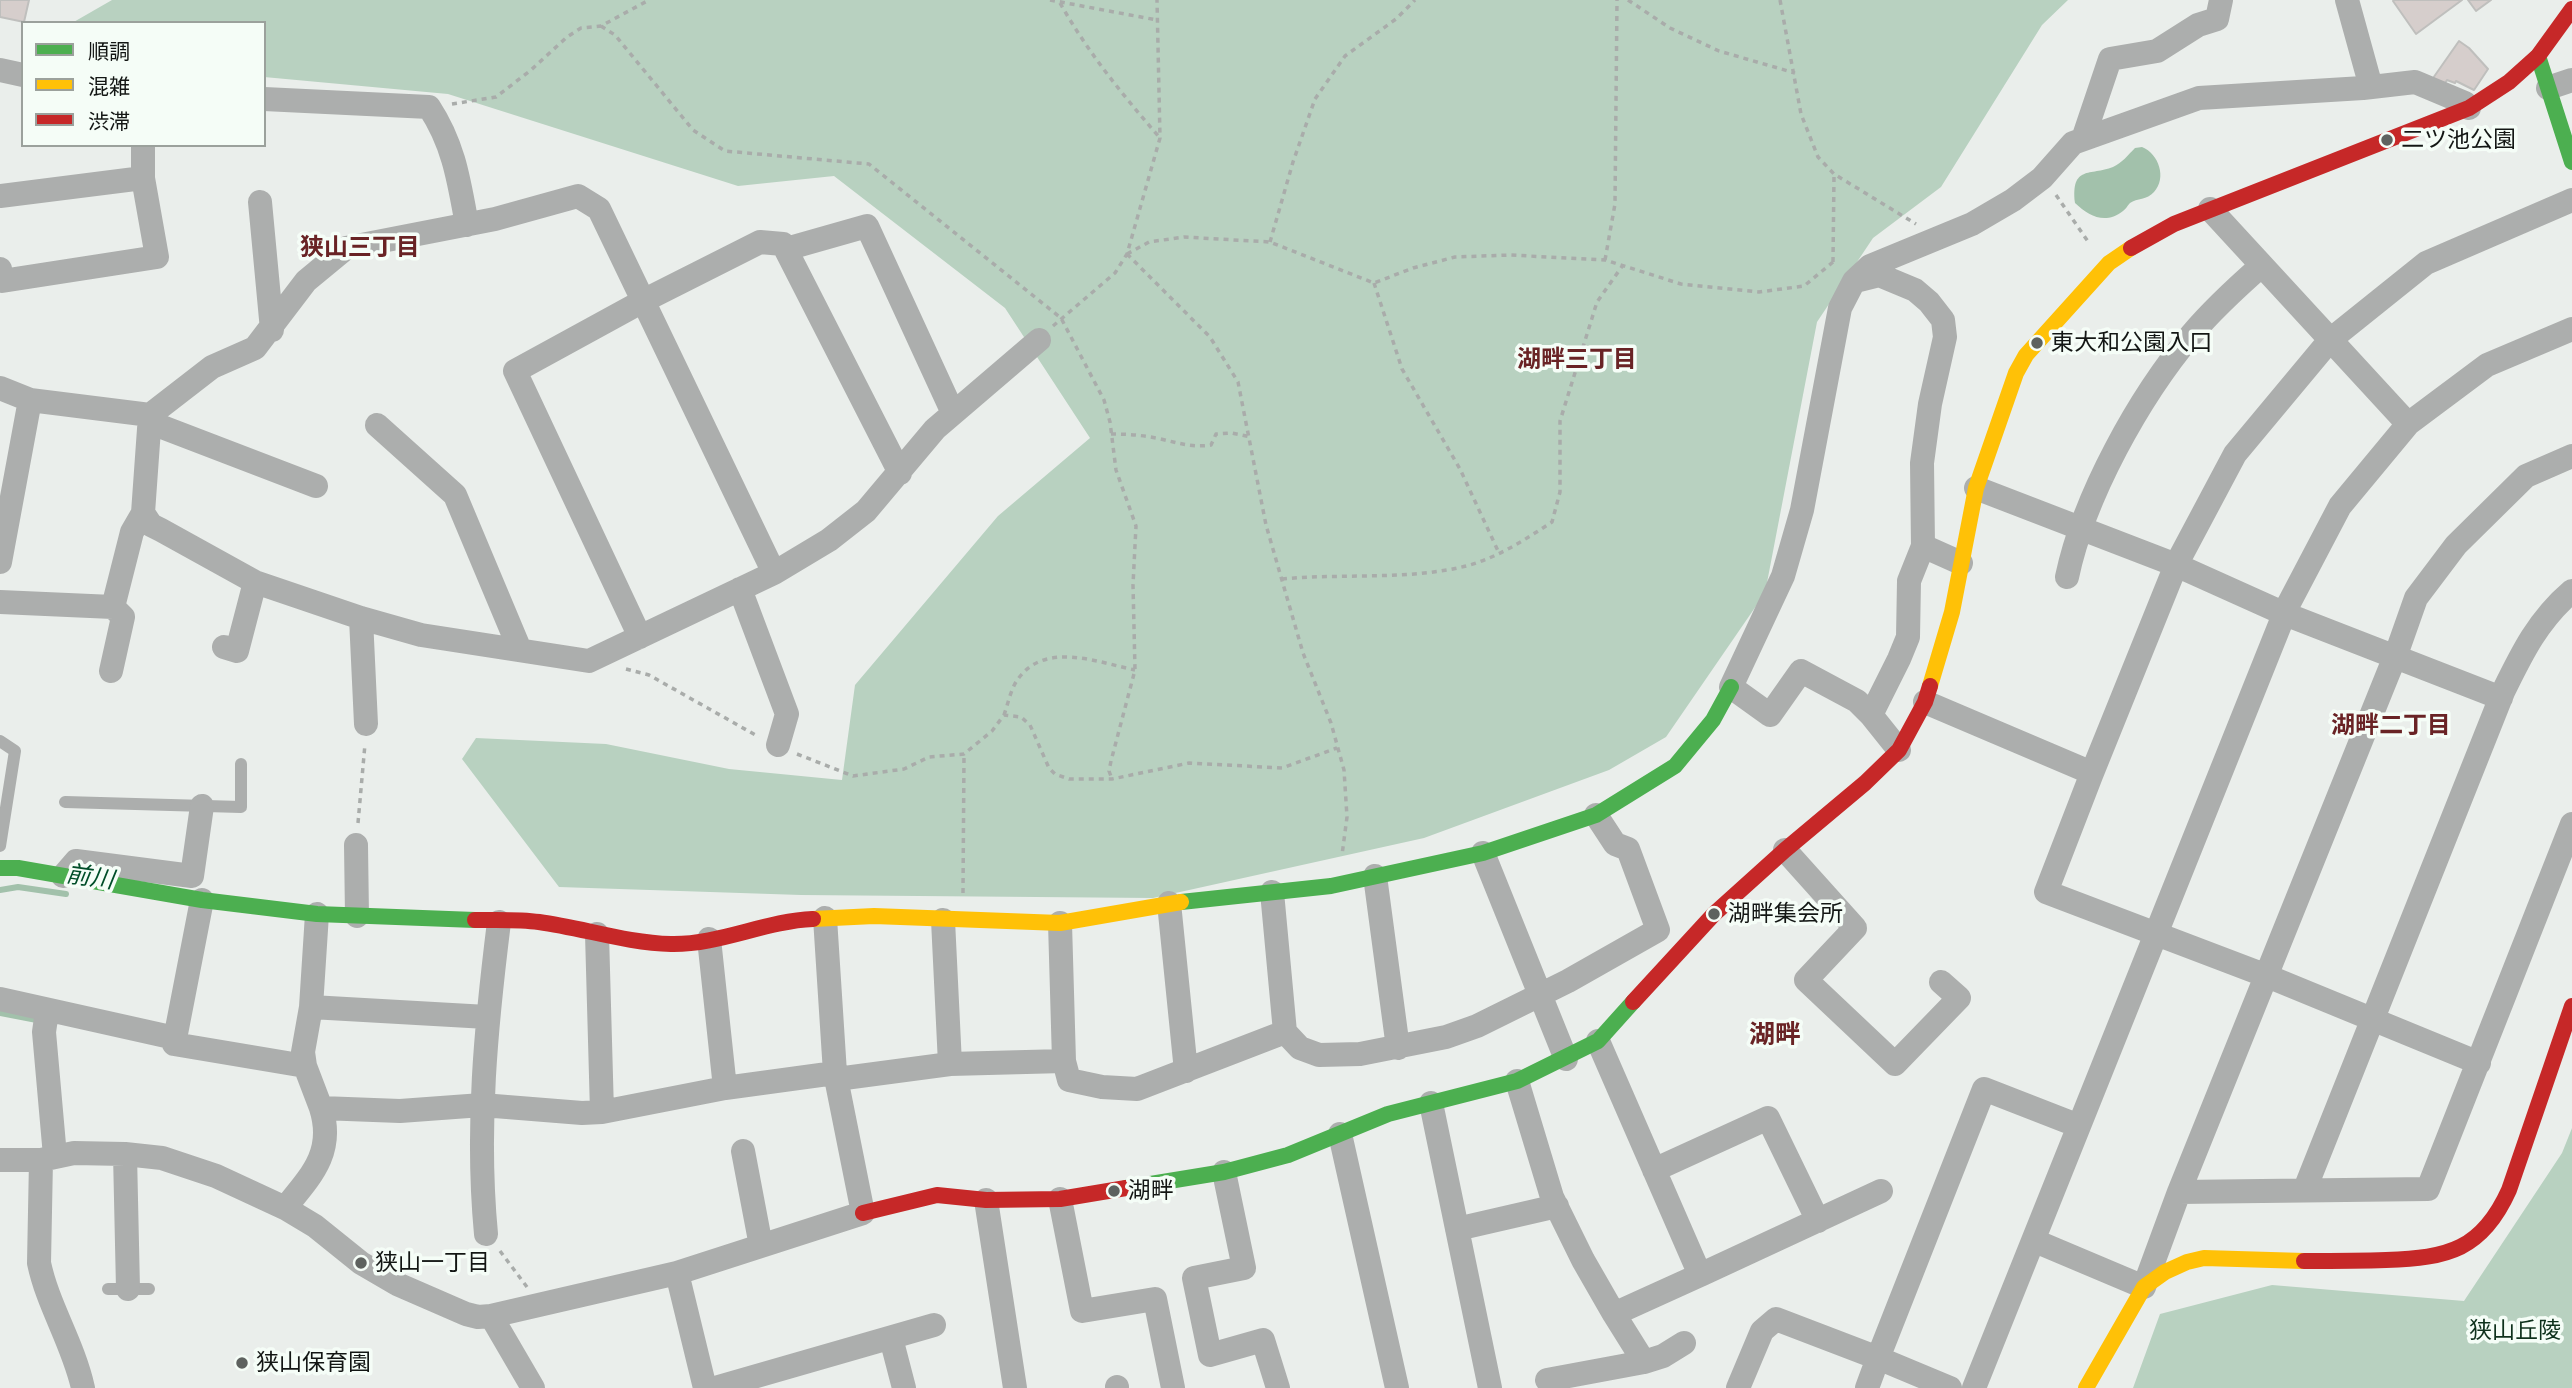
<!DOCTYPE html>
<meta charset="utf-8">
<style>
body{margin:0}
#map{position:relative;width:2572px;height:1388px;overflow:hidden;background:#eaeeeb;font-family:Karla,"Noto Sans JP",sans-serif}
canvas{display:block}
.legend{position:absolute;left:21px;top:21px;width:245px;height:126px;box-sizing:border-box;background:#f5fdf7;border:2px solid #9ba19c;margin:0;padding:9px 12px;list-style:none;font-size:21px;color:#131614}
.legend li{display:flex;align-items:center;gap:14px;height:35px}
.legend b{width:35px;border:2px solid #9ba19c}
</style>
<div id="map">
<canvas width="2572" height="1388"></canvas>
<ul class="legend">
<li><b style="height:9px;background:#4caf50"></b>順調</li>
<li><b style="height:9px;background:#ffc107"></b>混雑</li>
<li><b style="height:9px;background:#c62828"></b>渋滞</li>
</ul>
</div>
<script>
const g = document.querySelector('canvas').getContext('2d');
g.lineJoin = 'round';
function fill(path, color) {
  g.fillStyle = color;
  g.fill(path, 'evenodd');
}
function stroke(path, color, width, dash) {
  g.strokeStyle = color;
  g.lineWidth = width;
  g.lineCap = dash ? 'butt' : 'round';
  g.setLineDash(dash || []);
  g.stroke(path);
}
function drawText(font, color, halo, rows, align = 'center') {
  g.font = font + ' Karla,"Noto Sans JP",sans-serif';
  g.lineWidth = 7;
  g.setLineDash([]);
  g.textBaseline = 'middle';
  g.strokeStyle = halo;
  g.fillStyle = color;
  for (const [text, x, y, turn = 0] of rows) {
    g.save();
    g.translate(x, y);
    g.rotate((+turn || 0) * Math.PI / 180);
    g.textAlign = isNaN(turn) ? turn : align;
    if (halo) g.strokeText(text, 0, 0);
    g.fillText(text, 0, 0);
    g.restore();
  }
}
const forest = new Path2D(`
 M 112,0 L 2068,0 L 2042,25 L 1941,187 L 1873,238 L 1817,322 L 1765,593 L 1666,737 L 1609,770 L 1424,838 L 1153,898 L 801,895 L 559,887 L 462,759 L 476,738 L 606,744 L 729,769 L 842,780 L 855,685 L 998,516 L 1090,438 L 1005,308 L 834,176 L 738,186 L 448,94 L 264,77 L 264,23 L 72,23 Z
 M 2572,1128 L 2572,1388 L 2133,1388 L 2160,1314 L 2272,1285 L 2464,1301 L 2562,1153 Z`);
const water = new Path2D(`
 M 2142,147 C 2159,154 2167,178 2154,192 C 2147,200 2137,198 2130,203 C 2127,206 2126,209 2123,211 C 2105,225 2089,216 2075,203 C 2071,165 2090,176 2113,167 C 2122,163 2128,155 2135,148 Z`);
const stream = new Path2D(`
 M 0,890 L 18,887 L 66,894
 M 0,1013 L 42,1021`);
const building = new Path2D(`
 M 0,0 L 29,0 L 24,22 L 0,17 Z
 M 2394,0 L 2462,0 L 2416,34 L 2393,1 Z
 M 2468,0 L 2491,0 L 2476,11 Z
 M 2459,41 L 2469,48 L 2488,69 L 2474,90 L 2456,81 L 2455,83 L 2447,80 L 2443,86 L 2431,81 Z`);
const path = new Path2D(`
 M 1050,0 L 1157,20
 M 1628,0 L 1670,28 L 1719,51 L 1795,73
 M 1780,0 L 1801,114 L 1818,157 L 1834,174 L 1916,224
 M 1060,3 C 1089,54 1122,94 1160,138
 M 601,26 L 615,35 L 693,130 L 725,151 L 869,164 L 1061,318 L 1104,400 L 1110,422 L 1116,470 L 1136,526 L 1133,585 L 1135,670 L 1111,761 L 1109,771 L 1112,779
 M 452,104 L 496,97 L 531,70 L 567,37 L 581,28 L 601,26 L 649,0
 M 2056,195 L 2089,243
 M 1270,242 L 1293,162 L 1315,99 L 1345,56 L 1396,19 L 1415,0
 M 1127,254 L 1149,242 L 1184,237 L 1270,242 L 1374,283 L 1413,268 L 1455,257 L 1510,255 L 1605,260 L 1681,284 L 1759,292 L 1804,286 L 1833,262
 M 1127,254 L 1210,337 L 1238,382 L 1266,525 L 1303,653 L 1331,723 L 1344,770 L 1347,817 L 1342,855
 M 1605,260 L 1615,204 L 1617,0
 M 1833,262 L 1834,174
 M 1374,283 L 1402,369 L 1460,469 L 1499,553
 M 1053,326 L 1115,273 L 1127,254 L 1160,138 L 1157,0
 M 1111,434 C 1126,434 1141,435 1156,438 C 1175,442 1191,448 1211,445 L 1216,434 L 1232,433 L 1251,437
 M 1282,579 C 1344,573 1410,581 1470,565 C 1500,556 1526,539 1552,522 L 1560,492 L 1560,421 L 1597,302 L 1623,265
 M 626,669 L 649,675 L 759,737
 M 1004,715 C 1008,704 1011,688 1018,679 C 1045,641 1097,662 1135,670
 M 797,754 L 853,776 L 904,769 L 929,757 L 964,754 L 992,731 L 1004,715 L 1021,717 L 1030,725 L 1049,768 L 1055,774 L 1069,779 L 1112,779 L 1189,763 L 1282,768 L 1337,748
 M 358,823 L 365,744
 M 963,893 L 964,754
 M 500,1251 L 527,1287`);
const lane = new Path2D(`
 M 0,741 L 15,751 L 0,846
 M 65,802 L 241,807 L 241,764
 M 108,1289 L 149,1289`);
const street = new Path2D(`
 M 2347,0 L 2371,87
 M 0,70 L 23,75
 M 2548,88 L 2572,80
 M 264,99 L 429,107 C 454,145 459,181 467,225
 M 2083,139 L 2110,59 L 2157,51 L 2198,25 L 2217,19 L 2221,0
 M 0,196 L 143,178
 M 260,202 L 272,330
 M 2210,209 L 2408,424
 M 786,249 L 867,226 L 953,413
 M 0,269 L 2,281 L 157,257 L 143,178 L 143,145
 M 1855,281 L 1879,275 L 1915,290 L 1929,302 L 1943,320 L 1945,337 L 1930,404 L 1922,463 L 1923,546 L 1909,581 L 1908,637 L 1899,659 L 1871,715 L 1899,750
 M 0,388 L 30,400 L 150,415 L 212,367 L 255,348 L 306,281 L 346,248 L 495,219 L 578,196 L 599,209 L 774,573
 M 150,415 L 143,513 L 151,525 L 161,530 L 255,582 L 361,618 L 421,635 L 589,661 L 774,573 L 829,540 L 866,511 L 935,429 L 1039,340
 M 149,422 L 316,486
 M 377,425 L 455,495 L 520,650
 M 1976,488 L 2176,565 L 2285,614 L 2501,698
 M 1923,546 L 1961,563
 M 0,562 L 30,400
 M 2067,577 C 2084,496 2139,397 2192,334 C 2213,309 2236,288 2261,266
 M 740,589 L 787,714 L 778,745
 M 0,602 L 113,607 L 132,532 L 143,513
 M 361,618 L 366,724
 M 640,637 L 515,371 L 643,301 L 760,242 L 783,244 L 900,473
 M 224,647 L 237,651 L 255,582
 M 111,671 L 123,617 L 113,607
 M 1925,702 L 2092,773 L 2046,892 L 2267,976 L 2479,1063
 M 1871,715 L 1857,701 L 1801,671 L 1770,715 L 1731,687 L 1783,576 L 1802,510 L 1840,308 L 1854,281 L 1870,266 L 1972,224 L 2013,200 L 2042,178 L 2073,143 L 2199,98 L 2363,88 L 2415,82 L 2465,103 L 2469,108
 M 2092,773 L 2176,565 L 2235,454 L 2330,340 L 2426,263 L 2572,200
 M 356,845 L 357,916
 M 1785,850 L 1855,928 L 1806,980 L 1895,1064 L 1959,998 L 1941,982
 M 1483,853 L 1566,1059
 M 63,876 L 76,861 L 192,876 L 202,806
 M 1375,876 L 1398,1048
 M 1272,892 L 1285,1032 L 1300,1048 L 1319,1055 L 1360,1054 L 1446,1037 L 1477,1026 L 1568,981 L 1658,930 L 1628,849 L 1615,844 L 1596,815
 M 202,900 L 174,1044 L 305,1066
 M 1169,903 L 1186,1071
 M 317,914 L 311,1007 L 303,1052 L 305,1066 L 321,1108 L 400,1111 L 482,1105 L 582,1113 L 602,1112 L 725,1088 L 835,1073
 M 943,920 L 950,1064
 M 1060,923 L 1064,1061 L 1069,1080 L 1102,1087 L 1137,1089 L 1285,1032
 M 597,934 L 602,1112
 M 709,939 L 725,1088
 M 0,999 L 175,1038
 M 311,1007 L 487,1017
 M 47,1011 L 44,1032 L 55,1156
 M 1598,1041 L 1700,1275 L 1881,1191
 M 837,1079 L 950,1064 L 1064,1061
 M 1517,1081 L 1552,1197 L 1583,1260 L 1614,1314 L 1700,1275
 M 1431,1103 L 1490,1388
 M 1340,1134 L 1397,1388
 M 743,1151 L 761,1246
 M 125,1154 L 128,1289
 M 0,1160 L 41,1160 L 74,1153 L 125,1154 L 162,1158 L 216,1176 L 285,1208 L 315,1226 L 361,1263 L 397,1284 L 466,1314 L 478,1317 L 491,1316 L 677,1273 L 863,1213 L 835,1073 L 825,918
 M 41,1160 L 39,1263 C 48,1306 73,1343 83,1388
 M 1654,1170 L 1768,1118 L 1818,1221
 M 1224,1172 L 1244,1268 L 1194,1278 L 1210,1355 L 1263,1340 L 1278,1388
 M 2305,1189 L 2503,692 C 2522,653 2538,620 2572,591
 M 2179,1192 L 2428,1189 L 2572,824
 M 1060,1199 L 1082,1311 L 1155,1299 L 1173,1388
 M 986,1200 L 1015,1388
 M 285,1208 C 311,1176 335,1152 321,1108
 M 1457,1229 L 1557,1206
 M 486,1234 C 476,1129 486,1026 499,922
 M 2035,1241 L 2144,1287 L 2179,1192 L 2398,649 L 2416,598 L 2456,545 L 2526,476 L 2572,456
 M 677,1273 L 705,1388
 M 491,1316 L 533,1388
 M 891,1338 L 904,1388
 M 1644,1362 L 1663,1356 L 1684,1343
 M 1547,1380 L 1644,1362 L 1614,1314
 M 1117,1387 L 1117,1388
 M 715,1388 L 934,1325
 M 1738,1388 L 1762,1331 L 1776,1319 L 1878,1358 L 1867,1388
 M 1950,1388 L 1878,1358 L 1984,1089 L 2079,1126
 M 1974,1388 L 2287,607 L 2340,506 L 2408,424 L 2487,365 L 2572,329`);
const fast = new Path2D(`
 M 2538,56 L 2572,162
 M 0,868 L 18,868 L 202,900 L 317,914 L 475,920
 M 1181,902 L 1331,886 L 1483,853 L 1596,815 L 1675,766 L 1713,720 L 1731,687
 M 1126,1188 L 1224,1172 L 1288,1155 L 1388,1114 L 1517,1081 L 1598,1041 L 1633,1002`);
const slow = new Path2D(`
 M 1930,686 L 1952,612 L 1976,488 L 2016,373 L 2026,355 L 2109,263 L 2131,248
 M 813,919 L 874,916 L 1060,923 L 1181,902
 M 2086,1388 L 2144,1287 L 2165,1272 L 2187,1262 L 2204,1258 L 2304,1261`);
const jam = new Path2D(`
 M 2131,248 L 2174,224 L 2469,108 L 2509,82 L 2538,56 L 2572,9
 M 475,920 C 496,920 519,919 539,922 C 583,928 627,943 671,944 C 719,945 765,921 813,919
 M 1633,1002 L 1714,914 L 1785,850 L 1865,783 L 1899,750 L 1925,702 L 1930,686
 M 863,1213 L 937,1195 L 986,1200 L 1060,1199 L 1126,1188
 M 2304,1261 C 2332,1261 2359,1261 2386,1260 C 2448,1258 2482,1250 2509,1190 L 2572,1006`);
const markers = [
 [2387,140,7,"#5e625f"],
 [2037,343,7,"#5e625f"],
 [1714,914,7,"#5e625f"],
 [1114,1191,7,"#5e625f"],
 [361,1263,7,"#5e625f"],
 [242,1363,7,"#5e625f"]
];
const poiNames = [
 ["二ツ池公園",2401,140],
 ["東大和公園入口",2051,343],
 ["湖畔集会所",1728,914],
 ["湖畔",1128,1191],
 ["狭山一丁目",375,1263],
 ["狭山保育園",256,1363]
];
const parkNames = [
 ["狭山丘陵",2515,1331]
];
const neighbourhoodNames = [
 ["狭山三丁目",360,248],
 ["湖畔三丁目",1577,360],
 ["湖畔二丁目",2391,726]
];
const waterNames = [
 ["前川",90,878,8]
];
const quarterNames = [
 ["湖畔",1775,1036]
];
fill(forest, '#b8d1c0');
fill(water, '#a2c1ab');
stroke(stream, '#a2c1ab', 6);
fill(building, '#d6cecc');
stroke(building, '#bfbfbd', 2);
stroke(path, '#a9acaa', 3.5, [5, 5]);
stroke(lane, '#acaead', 12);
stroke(street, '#acaead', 24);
stroke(fast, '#4caf50', 16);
stroke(slow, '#ffc107', 16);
stroke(jam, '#c62828', 16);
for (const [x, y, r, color] of markers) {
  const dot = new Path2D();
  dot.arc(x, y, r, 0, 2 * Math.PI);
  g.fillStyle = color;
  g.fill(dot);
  stroke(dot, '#f5fdf7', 2.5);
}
drawText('23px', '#131614', '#f5fdf7', poiNames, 'left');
drawText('23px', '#0e311c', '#f5fdf7', parkNames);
drawText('bold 24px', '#692325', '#f5fdf7', neighbourhoodNames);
drawText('italic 24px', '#004e29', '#f5fdf7', waterNames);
drawText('bold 26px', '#692325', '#f5fdf7', quarterNames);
</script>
